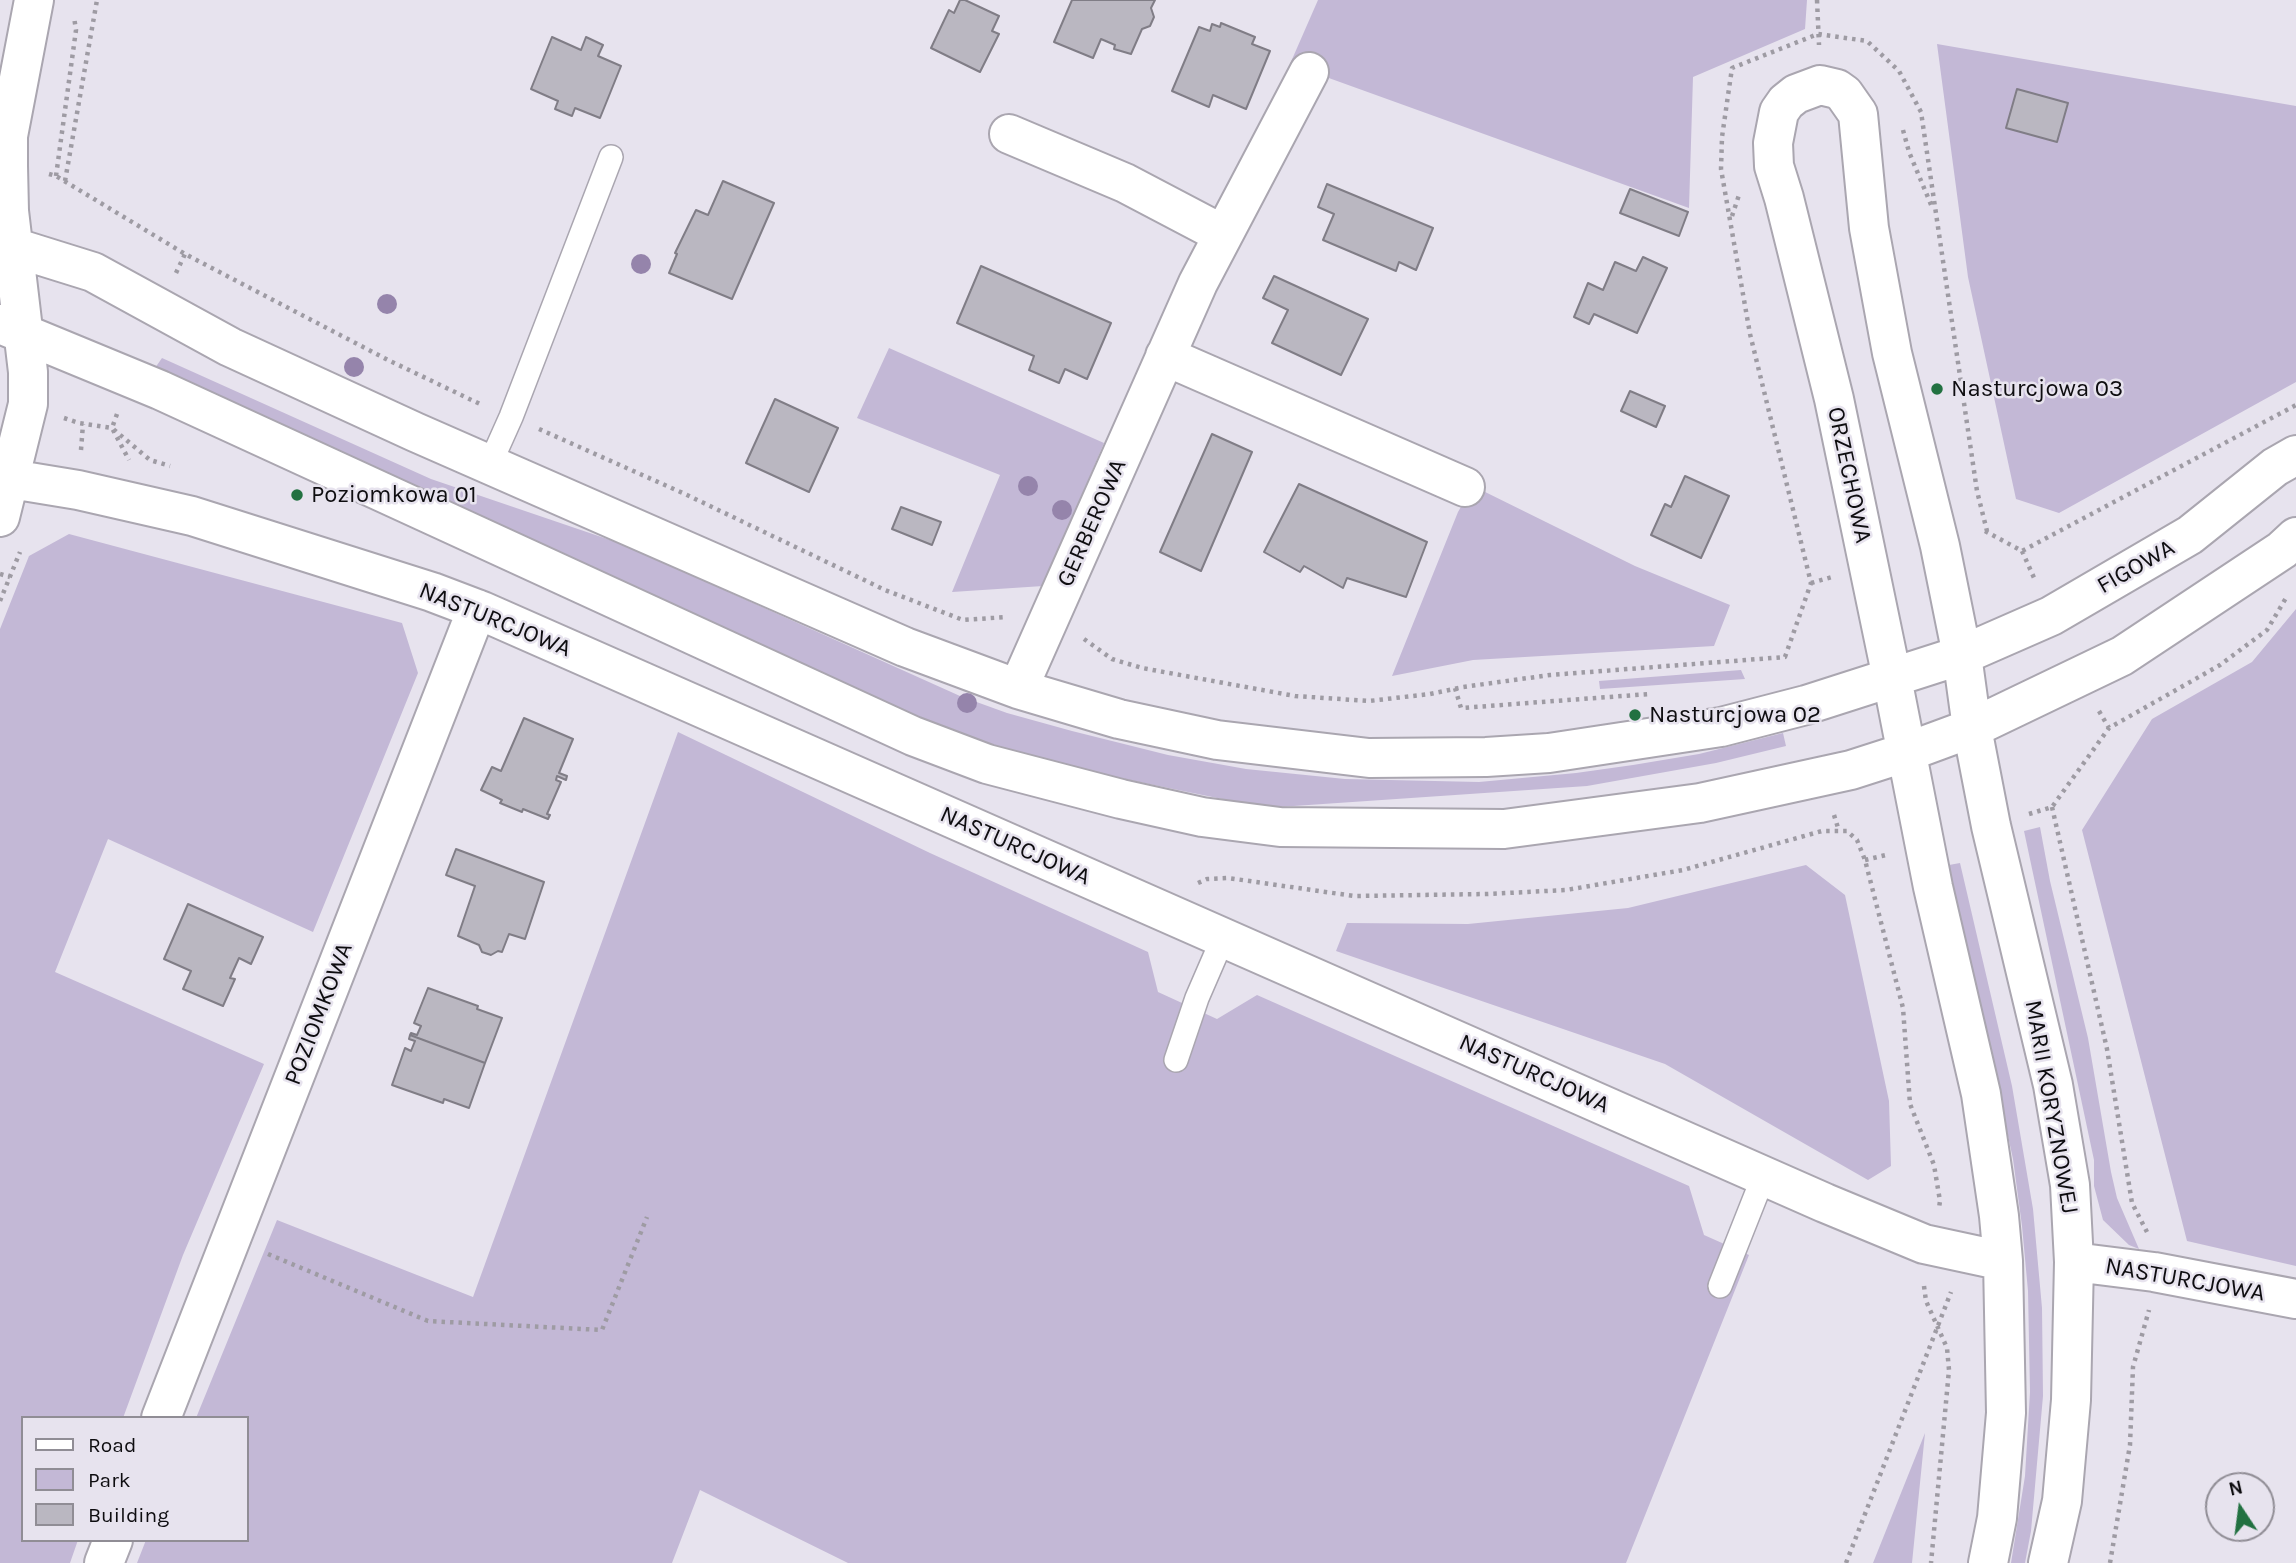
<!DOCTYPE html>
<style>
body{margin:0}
#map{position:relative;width:2296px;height:1563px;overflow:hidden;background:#e7e3ee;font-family:Karla,sans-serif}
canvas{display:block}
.legend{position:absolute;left:21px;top:1416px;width:228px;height:126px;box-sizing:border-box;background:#e7e3ee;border:2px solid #908d95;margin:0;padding:9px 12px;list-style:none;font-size:21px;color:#0e0d10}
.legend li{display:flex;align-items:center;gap:14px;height:35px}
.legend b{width:35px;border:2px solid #908d95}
.north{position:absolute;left:2205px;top:1472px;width:70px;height:70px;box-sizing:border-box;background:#e7e3ee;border:2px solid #908d95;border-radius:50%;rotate:347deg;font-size:19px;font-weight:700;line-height:28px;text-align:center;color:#0e0d10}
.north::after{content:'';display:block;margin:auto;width:24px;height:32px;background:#227141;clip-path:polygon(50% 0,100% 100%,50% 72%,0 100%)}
</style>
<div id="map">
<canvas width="2296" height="1563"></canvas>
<ul class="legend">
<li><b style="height:9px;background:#fff"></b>Road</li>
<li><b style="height:19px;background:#c3b8d6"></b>Park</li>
<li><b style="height:19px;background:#bab7c1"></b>Building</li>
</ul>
<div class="north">N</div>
</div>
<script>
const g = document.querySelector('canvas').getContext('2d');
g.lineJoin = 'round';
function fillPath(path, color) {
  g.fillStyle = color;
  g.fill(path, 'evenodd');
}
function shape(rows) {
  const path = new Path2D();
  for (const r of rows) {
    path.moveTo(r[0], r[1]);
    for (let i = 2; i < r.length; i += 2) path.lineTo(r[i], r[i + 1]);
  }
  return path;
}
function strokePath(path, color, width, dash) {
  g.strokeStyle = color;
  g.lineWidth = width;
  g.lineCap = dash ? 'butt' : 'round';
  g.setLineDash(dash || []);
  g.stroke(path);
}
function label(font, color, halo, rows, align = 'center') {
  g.font = font + ' Karla,sans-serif';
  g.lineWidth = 5;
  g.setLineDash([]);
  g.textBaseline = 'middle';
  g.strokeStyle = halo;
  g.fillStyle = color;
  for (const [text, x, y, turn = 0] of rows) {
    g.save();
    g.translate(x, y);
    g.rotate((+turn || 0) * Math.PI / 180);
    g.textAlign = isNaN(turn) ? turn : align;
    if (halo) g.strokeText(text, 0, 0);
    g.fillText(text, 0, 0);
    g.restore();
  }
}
const green = shape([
 [1318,0,1807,0,1805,29,1693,77,1689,208,1290,64],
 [1937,44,2296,106,2296,382,2059,513,2016,499,1968,277],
 [889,348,1104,443,1043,586,952,592,1000,475,857,418],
 [162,358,431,479,622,544,960,696,1007,713,1072,731,1168,755,1246,769,1345,779,1479,782,1576,773,1633,765,1699,754,1783,733,1786,746,1716,763,1587,786,1279,807,1261,807,1076,769,964,736,901,709,155,368],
 [1473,486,1635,566,1730,605,1714,646,1473,660,1392,676,1458,512],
 [69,534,402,623,418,673,313,932,108,839,55,972,264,1064,183,1255,123,1418,23,1418,23,1540,78,1540,70,1563,0,1563,0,629,29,556],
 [2296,609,2296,1266,2187,1241,2082,830,2152,719,2252,662],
 [1741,670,1745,679,1600,689,1599,681],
 [678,732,930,853,1148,952,1158,992,1217,1019,1257,995,1689,1186,1704,1235,1749,1255,1626,1563,848,1563,700,1490,672,1563,137,1563,146,1540,247,1540,247,1418,196,1418,277,1220,473,1297],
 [2040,827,2050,881,2088,1038,2111,1172,2117,1198,2139,1249,2129,1245,2103,1220,2094,1186,2094,1160,2024,831],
 [1960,863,2012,1086,2033,1209,2042,1308,2043,1396,2031,1531,2025,1563,2011,1563,2025,1476,2030,1392,2028,1291,2022,1226,2013,1159,1949,865],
 [1806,865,1845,895,1889,1101,1891,1166,1868,1180,1665,1064,1336,951,1347,923,1468,924,1628,908],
 [1925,1433,1912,1563,1873,1563]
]);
const building = shape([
 [960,0,965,0,999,16,992,31,999,34,980,72,931,48,949,10,954,13,960,0],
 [1072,0,1155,0,1151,8,1154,17,1150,26,1142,29,1131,54,1114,49,1115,45,1101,39,1093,58,1054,42,1072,0],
 [1221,23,1255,37,1252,44,1270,51,1246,109,1213,95,1209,107,1172,91,1199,27,1210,31,1212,24,1220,27,1221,23],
 [552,37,581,50,586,37,603,45,598,56,621,66,600,118,575,108,572,116,555,109,558,101,531,89,552,37],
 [2017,89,2068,103,2057,142,2006,128,2017,89],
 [723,181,774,203,732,299,669,273,677,254,675,253,696,210,708,215,723,181],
 [1327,184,1433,228,1416,270,1399,262,1396,271,1323,240,1334,214,1318,207,1327,184],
 [1630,189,1688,212,1679,236,1620,213,1630,189],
 [1643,257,1667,268,1637,333,1594,314,1589,324,1574,317,1588,283,1603,290,1615,262,1636,271,1643,257],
 [981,266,1111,323,1087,379,1065,369,1059,383,1029,370,1034,356,957,323,981,266],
 [1274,276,1368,319,1341,375,1272,343,1288,310,1263,298,1274,276],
 [1630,391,1665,406,1656,427,1621,411,1630,391],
 [775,399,838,428,809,492,746,463,775,399],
 [1212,434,1252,452,1201,571,1160,552,1212,434],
 [1685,476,1729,496,1701,558,1651,535,1665,504,1671,507,1685,476],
 [1299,484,1427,542,1406,597,1347,578,1343,588,1304,566,1300,572,1264,552,1299,484],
 [901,507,941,522,932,545,892,529,901,507],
 [524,718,573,739,559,773,567,776,566,780,557,776,556,780,561,782,547,814,550,815,548,819,523,809,522,812,500,803,502,800,481,790,492,767,501,771,524,718],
 [456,849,544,882,525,939,509,934,502,952,498,951,491,955,482,952,479,945,458,936,475,886,446,875,456,849],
 [188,904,263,937,251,964,239,958,230,978,235,979,223,1006,183,989,191,971,164,959,188,904],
 [428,988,478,1006,477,1009,502,1018,485,1063,410,1035,411,1033,417,1035,421,1026,414,1023,428,988],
 [410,1035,485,1063,469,1108,444,1099,443,1103,392,1085,405,1048,411,1051,415,1041,409,1039,410,1035]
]);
const path = shape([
 [1817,0,1819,45],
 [1903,130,1909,152,1932,207],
 [49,174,56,176,185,254,388,360,482,405],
 [56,176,76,30,74,17],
 [65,181,97,0],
 [1732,216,1739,195],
 [176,273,185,254],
 [117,414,112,428,150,460,170,466],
 [64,418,79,423,112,428,129,460],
 [539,429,685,494,885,590,963,620,1007,617],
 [81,450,83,424],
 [1985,531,2022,551,2296,405],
 [2022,551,2035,580],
 [0,574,10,577],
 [1811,583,1832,577],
 [0,601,20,552],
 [1084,639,1112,659,1142,668,1295,696,1369,701,1430,694,1463,687,1550,675,1785,657,1811,583,1750,334,1721,169,1722,137,1732,68,1818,34,1867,41,1899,71,1921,112,1977,491,1987,531],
 [1455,688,1461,708,1649,694],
 [2099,711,2109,728],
 [2052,807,2107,1049,2132,1203,2147,1232],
 [2029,814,2052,807,2109,728,2220,665,2267,630,2286,598],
 [1834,815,1839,831],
 [1865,860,1886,855],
 [1198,883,1207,879,1228,878,1354,896,1487,894,1566,890,1683,870,1822,831,1847,831,1857,840,1865,860,1903,1008,1910,1104,1934,1165,1940,1201,1939,1208],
 [268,1254,428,1321,602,1330,647,1217],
 [1924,1286,1926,1301,1947,1348,1949,1370,1931,1563],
 [1846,1563,1951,1292],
 [2110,1563,2130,1445,2133,1367,2149,1310]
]);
const lane = shape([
 [490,464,511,417,611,157],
 [1176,1060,1197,998,1223,938],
 [1720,1286,1764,1175]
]);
const street = shape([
 [1009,134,1125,183,1222,234],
 [0,243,93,272,230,347,415,432,905,647,1018,689,1119,719,1217,740,1369,758,1486,757,1549,753,1721,727,1806,705,1962,655,2051,616,2190,535,2275,467,2296,455],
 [0,324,160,390,913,736,987,764,1121,799,1202,817,1280,827,1504,829,1700,803,1851,770,1907,752,1972,728,2122,656,2282,550,2296,537],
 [1165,356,1465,487],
 [11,479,78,490,192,516,432,592,482,611,1825,1203,1924,1244,2003,1261],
 [0,517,28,404,28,372,9,211,8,166,8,136,34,0],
 [1018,689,1198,283,1309,72],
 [2074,1262,2154,1272,2296,1299],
 [161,1418,477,609],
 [104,1563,113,1540],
 [1988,1563,1997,1518,2006,1413,2003,1261,1999,1216,1981,1094,1933,887,1892,678,1834,399,1784,198,1774,166,1773,143,1779,112,1786,102,1796,94,1820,85,1837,89,1844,94,1858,114,1869,228,1892,353,1940,546,1962,655,1972,728,1991,826,2053,1085,2070,1185,2074,1262,2071,1400,2062,1501,2048,1563]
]);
const trees = [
 [641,264],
 [387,304],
 [354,367],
 [1028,486],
 [1062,510],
 [967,703]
];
const markers = [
 [1937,389,7,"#227141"],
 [297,495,7,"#227141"],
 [1635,715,7,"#227141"]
];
const poiNames = [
 ["Nasturcjowa 03",1951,389],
 ["Poziomkowa 01",311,495],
 ["Nasturcjowa 02",1649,715]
];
const streetNames = [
 ["ORZECHOWA",1849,475,78],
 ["GERBEROWA",1092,523,-66],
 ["FIGOWA",2136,567,-30],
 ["NASTURCJOWA",495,620,22],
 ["NASTURCJOWA",1015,846,24],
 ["POZIOMKOWA",319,1014,-69],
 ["NASTURCJOWA",1534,1074,24],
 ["MARII KORYZNOWEJ",2051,1107,80],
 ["NASTURCJOWA",2185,1280,10]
];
fillPath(green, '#c3b8d6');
fillPath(building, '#bab7c1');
strokePath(building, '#807d86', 2);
strokePath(lane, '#aaa6b0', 26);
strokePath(street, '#aaa6b0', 42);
strokePath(path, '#9e9ba3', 4.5, [3.5, 5]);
strokePath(lane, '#fff', 23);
strokePath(street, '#fff', 38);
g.fillStyle = '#9584ab';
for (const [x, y] of trees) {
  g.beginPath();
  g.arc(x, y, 10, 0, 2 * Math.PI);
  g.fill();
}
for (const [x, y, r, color] of markers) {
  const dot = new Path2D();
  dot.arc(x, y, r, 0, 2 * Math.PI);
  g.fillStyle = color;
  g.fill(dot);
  strokePath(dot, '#e7e3ee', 2.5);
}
label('24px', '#0e0d10', '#e7e3ee', poiNames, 'left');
label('24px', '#0e0d10', '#e7e3ee', streetNames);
</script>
